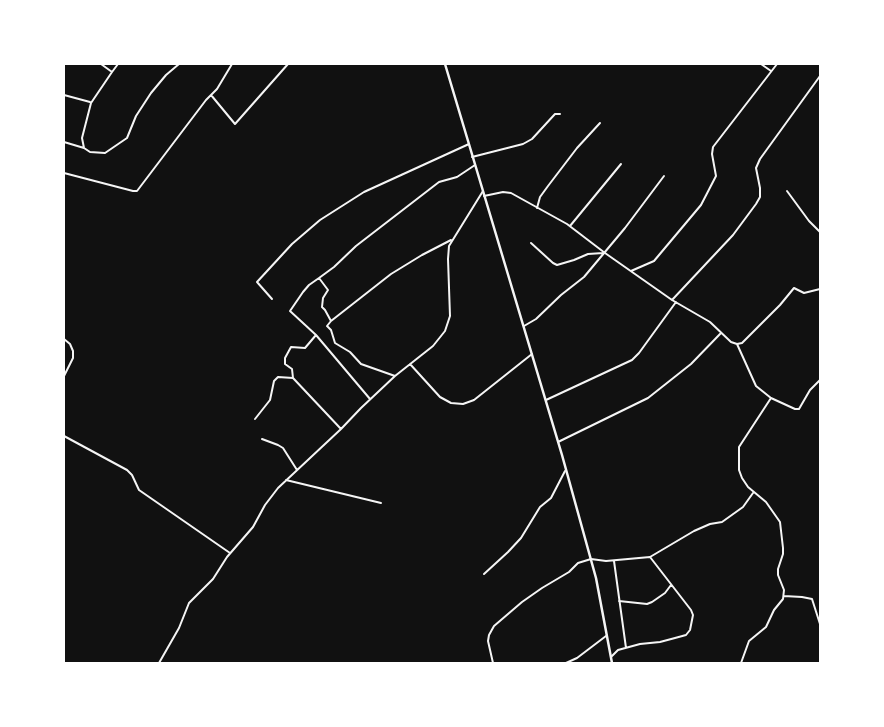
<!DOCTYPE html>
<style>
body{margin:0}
#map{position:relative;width:884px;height:727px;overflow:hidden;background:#111;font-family:Poppins,sans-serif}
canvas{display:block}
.frame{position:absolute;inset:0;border:65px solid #fff;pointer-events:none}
</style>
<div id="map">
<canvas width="884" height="727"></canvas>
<div class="frame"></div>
</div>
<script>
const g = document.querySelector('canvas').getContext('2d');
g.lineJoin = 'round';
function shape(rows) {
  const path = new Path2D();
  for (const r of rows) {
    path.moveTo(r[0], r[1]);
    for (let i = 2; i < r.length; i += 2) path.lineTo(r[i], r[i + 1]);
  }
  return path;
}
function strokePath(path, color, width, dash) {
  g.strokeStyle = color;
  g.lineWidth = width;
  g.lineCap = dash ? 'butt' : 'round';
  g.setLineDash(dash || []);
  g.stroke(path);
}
const minor = shape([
 [101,64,112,72,118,64],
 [761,64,771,71],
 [112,72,91,103,82,138,84,148,90,152,105,153,127,138,136,116,151,93,166,75,179,64],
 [64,95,90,102],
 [211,95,235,124,288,64],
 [64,142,84,148],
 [472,157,523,144,532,139,555,114,560,114],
 [64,173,133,191,137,191,206,100,217,89,232,64],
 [787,191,809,221,820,232],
 [484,196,503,192,511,193,567,224,605,253,672,300,710,322,731,342,737,344,742,343,780,305,794,288,804,293,820,289],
 [537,208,540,197,548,186,577,148,600,123],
 [570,226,621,164],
 [531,243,553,263,557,265,574,260,588,254,603,253],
 [631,271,654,261,701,205,716,176,712,154,713,147,777,64],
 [272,299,257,282,292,244,320,220,364,192,469,144],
 [672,300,733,235,756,204,760,197,760,188,756,168,760,159,820,76],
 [331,321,391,274,422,255,451,240],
 [524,326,536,319,561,295,584,277,625,228,664,176],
 [316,335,290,311,303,292,309,285,319,278],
 [64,339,70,344,73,351,73,358,64,376],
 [737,344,756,386,771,398,739,447,739,470,742,478,748,487,766,502,780,522,783,548,783,554,778,569,778,575,784,590,783,599,774,610,766,627,749,641,741,663],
 [410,364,440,397,451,403,463,404,474,400,532,354],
 [395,376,361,364,350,352,335,343,331,330,327,326,331,321,325,310,322,307,323,298,328,290,319,278,334,267,356,246,439,182,457,177,475,165],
 [771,398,795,409,799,409,810,390,820,380],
 [546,400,632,360,639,353,676,302],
 [255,419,270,400,274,381,278,377,293,378],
 [341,429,293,378,292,369,285,364,285,358,291,347,305,348,316,335,370,399],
 [64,436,127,470,132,475,139,490,230,553],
 [262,439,278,445,283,448,297,470],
 [558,442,648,398,691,364,721,333],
 [286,480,381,503],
 [614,561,626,648],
 [484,574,508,552,521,538,540,507,551,498,565,471],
 [784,596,802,597,812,599,820,624],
 [619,601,647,604,652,602,665,593,671,585],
 [611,657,618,650,640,644,660,642,675,638,686,635,690,630,693,615,691,610,650,557],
 [159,663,179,628,189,603,213,579,227,557,253,527,265,505,278,488,341,429,361,408,395,376,433,346,445,331,450,316,448,259,449,246,483,191],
 [493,663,488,641,489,635,494,626,522,602,542,588,569,572,578,563,591,559,606,561,650,557,694,531,710,524,722,522,743,507,753,493],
 [566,663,577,658,606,636]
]);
const tertiary = shape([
 [445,64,562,455,596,578,612,663]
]);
strokePath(minor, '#f5f5f5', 2);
strokePath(tertiary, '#f5f5f5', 2.5);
</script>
